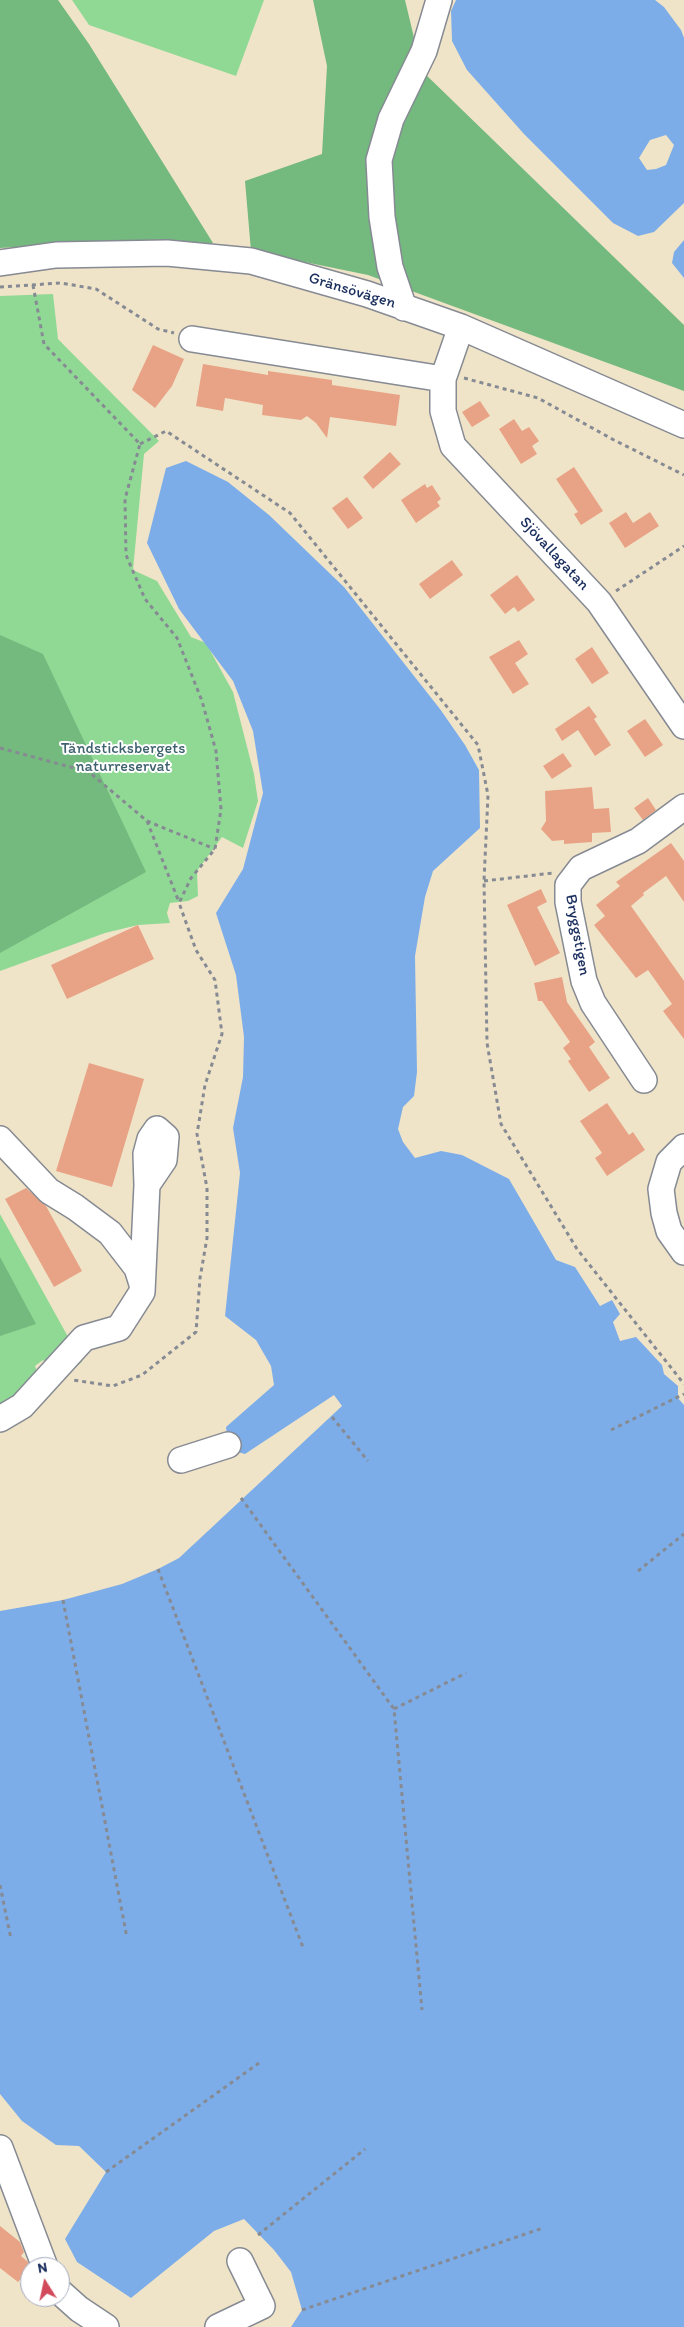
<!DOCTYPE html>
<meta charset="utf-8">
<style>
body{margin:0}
#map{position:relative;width:684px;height:2327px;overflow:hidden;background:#f0e4c8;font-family:Itim,sans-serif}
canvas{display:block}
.north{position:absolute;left:20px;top:2257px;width:50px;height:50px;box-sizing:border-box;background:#fff;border:1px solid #a4acbf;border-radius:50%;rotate:350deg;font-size:14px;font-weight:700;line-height:20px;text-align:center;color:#1b2f5e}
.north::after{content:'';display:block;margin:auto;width:18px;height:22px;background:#d1495b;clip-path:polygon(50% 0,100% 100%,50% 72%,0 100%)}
</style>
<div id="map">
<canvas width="684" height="2327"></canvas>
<div class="north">N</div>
</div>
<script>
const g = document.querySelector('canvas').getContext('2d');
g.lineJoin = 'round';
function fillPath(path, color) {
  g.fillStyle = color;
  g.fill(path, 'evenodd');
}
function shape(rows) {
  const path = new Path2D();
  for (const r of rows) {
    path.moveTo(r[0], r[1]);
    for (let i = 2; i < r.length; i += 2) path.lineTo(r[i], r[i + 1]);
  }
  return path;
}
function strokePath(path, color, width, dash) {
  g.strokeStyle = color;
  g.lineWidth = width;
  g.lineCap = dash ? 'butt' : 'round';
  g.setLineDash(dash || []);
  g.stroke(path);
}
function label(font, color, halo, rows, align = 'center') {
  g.font = font + ' Itim,sans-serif';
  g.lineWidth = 4;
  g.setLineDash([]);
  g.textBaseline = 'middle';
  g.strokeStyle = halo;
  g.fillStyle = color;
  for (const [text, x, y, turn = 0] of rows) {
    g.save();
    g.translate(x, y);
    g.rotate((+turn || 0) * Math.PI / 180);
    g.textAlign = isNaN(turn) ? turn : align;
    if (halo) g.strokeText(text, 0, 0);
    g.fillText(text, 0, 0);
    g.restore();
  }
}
const green = shape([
 [72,0,264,0,236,76,89,25],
 [53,294,58,339,159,441,144,454,133,570,157,581,191,637,206,643,233,692,254,774,258,801,243,848,222,837,197,871,198,896,188,901,170,903,167,913,170,923,138,925,105,933,0,971,0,296],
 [0,1214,82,1362,71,1370,50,1368,43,1360,35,1366,39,1376,0,1409]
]);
const forest = shape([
 [0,0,58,0,89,44,213,243,103,242,0,248],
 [313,0,405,0,422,71,684,325,684,391,368,275,251,251,245,181,322,154,327,66],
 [0,635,43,654,146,872,0,953],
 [0,1257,36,1324,0,1336]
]);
const water = shape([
 [456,0,655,0,664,7,681,30,684,38,684,203,654,232,638,236,613,223,524,134,467,70,452,41,451,11],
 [666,135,674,145,666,165,656,169,647,170,639,158,650,140],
 [684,240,684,278,672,263,674,252],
 [186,461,228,482,269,515,344,587,440,709,465,745,479,770,480,828,433,871,425,897,415,956,417,1072,414,1096,403,1107,398,1129,403,1142,415,1158,441,1151,462,1155,509,1179,556,1260,575,1267,600,1306,612,1300,620,1314,613,1322,620,1341,636,1337,662,1365,664,1374,678,1386,678,1398,684,1405,684,2327,291,2327,302,2310,291,2272,274,2250,244,2219,214,2231,131,2298,77,2262,65,2239,106,2172,79,2146,56,2145,22,2121,0,2094,0,1611,63,1600,122,1584,158,1569,179,1558,342,1406,334,1395,245,1454,234,1451,228,1445,226,1427,274,1385,271,1366,256,1340,225,1316,240,1173,233,1128,243,1077,244,1037,236,975,216,913,243,869,263,793,253,731,233,681,179,609,147,543,166,468]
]);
const building = shape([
 [153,345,184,359,172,386,155,408,132,390],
 [203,364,268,375,268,371,332,380,332,385,400,395,396,426,330,417,327,438,316,423,307,416,301,420,262,415,263,405,225,398,223,411,196,406],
 [480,401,490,416,472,427,462,412],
 [514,419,522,431,529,427,539,441,532,446,537,454,521,464,499,429],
 [390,452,401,464,373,489,363,477],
 [574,467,603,511,581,525,574,514,578,512,556,479],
 [425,484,427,488,432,485,441,499,437,502,440,506,416,523,401,500],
 [347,497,363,518,348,529,332,508],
 [626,512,633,523,650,512,659,526,625,548,609,523],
 [452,560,463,575,430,599,419,584],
 [517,575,535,600,518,612,514,607,505,614,490,595],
 [519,640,528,654,515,663,529,684,513,694,489,657],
 [592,647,609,673,592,684,575,659],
 [589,706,597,717,594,719,611,745,595,756,578,730,562,741,555,729],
 [645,719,663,745,645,757,627,731],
 [563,753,572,766,552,779,543,766],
 [592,787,594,809,609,808,611,832,592,833,592,842,564,844,564,840,552,841,541,829,546,821,545,791],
 [648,798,656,810,643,820,634,808],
 [671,843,684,861,684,902,666,876,643,893,644,895,631,906,684,981,684,1039,663,1011,672,1004,648,970,636,978,594,925,605,916,596,905,620,886,616,882],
 [541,889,547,902,537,907,560,953,535,966,507,905],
 [138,925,154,959,67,999,51,965],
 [562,977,567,1002,595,1042,589,1047,610,1078,589,1092,568,1061,571,1059,563,1048,570,1042,542,1001,538,1001,534,983],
 [89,1063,144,1079,112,1187,56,1171],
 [607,1103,629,1135,633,1132,645,1150,607,1176,595,1158,602,1153,580,1121],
 [26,1188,46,1206,82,1271,54,1287,5,1199],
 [0,2226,20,2242,24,2252,21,2256,28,2262,30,2267,18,2282,0,2268]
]);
const path = shape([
 [33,285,44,344,140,444,125,499,126,555,145,599,177,638,202,701,216,751,221,809,215,849,191,878,179,903,196,950,215,980,222,1034,205,1085,197,1134,207,1188,207,1238,200,1278,196,1332,142,1375,113,1386,73,1380],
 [0,287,61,283,96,289,158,329,174,333],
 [464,378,538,398,614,440,684,475],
 [140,444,166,431,290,513,478,745,488,795,484,881,487,1043,501,1124,577,1249,684,1384],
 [616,591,684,546],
 [0,748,89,772,147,821,215,849],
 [147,821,179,902],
 [484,881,553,873],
 [332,1417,368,1461],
 [611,1430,684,1394],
 [241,1498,394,1709,422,2010],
 [158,1569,304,1950],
 [638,1571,684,1534],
 [63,1600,127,1938],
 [394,1709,466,1673],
 [0,1885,11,1939],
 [106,2172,259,2063],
 [258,2235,365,2149],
 [302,2310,543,2228]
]);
const minor = shape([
 [0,263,56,255,167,253,251,261,367,294,461,327,684,425],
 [404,308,390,267,382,217,379,160,391,119,424,51,439,0],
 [461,327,443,379,443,411,453,446,599,602,684,726],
 [192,339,443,379],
 [644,1080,593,1003,584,981,568,902,568,885,581,868,638,841,684,807],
 [0,1139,49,1191,75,1207,110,1233,137,1268,142,1284],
 [684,1147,669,1162,661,1189,664,1213,669,1231,684,1252],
 [0,1419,22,1406,84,1338,119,1328,142,1292,147,1185,164,1160,166,1137,157,1129,150,1139,146,1154,147,1185],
 [181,1460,228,1445],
 [0,2148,45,2267],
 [60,2292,79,2309,106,2327],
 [218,2327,262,2306,240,2261]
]);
const streetNames = [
 ["Gränsövägen",352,291,17],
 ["Sjövallagatan",554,554,47],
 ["Bryggstigen",577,935,80]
];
const parkNames = [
 ["Tändsticksbergets",123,749],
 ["naturreservat",123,767]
];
fillPath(green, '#90d995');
fillPath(forest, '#74b97e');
fillPath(water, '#7dade8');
fillPath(building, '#e8a386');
strokePath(minor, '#868a93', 28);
strokePath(path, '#868a93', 3, [4, 4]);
strokePath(minor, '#fff', 25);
label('16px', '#1b2f5e', '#fff', streetNames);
label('16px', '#3e626e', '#fff', parkNames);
</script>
